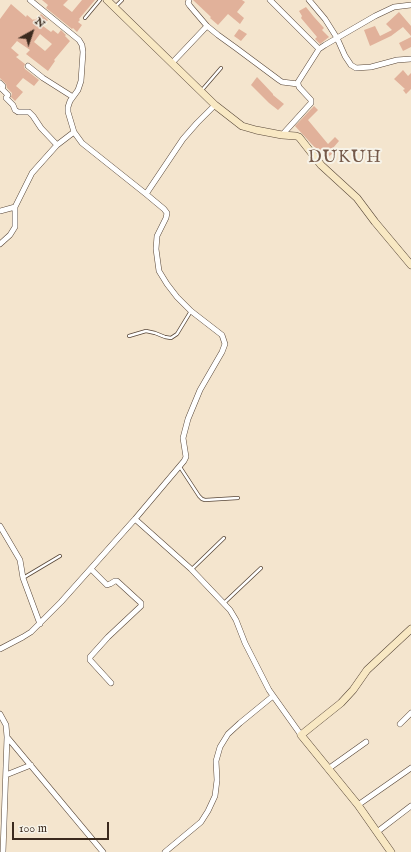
<!DOCTYPE html>
<style>
body{margin:0}
#map{position:relative;width:411px;height:852px;overflow:hidden;background:#f4e5ce;font-family:"IM FELL English",serif}
canvas{display:block}
.north{position:absolute;left:12px;top:12px;width:40px;height:40px;-webkit-text-stroke:3px #f7f3e8;paint-order:stroke;rotate:40deg;font-size:11px;font-weight:700;line-height:16px;text-align:center;color:#3b2a1e}
.north::after{content:'';display:block;margin:auto;width:14px;height:18px;background:#3b2a1e;clip-path:polygon(50% 0,100% 100%,50% 72%,0 100%)}
.scale{position:absolute;left:12px;top:822px;width:97px;height:18px;box-sizing:border-box;border:2px solid #3b2a1e;border-top:0;padding-left:5px;font-size:12px;line-height:14px;white-space:nowrap;color:#3b2a1e;-webkit-text-stroke:3px #f7f3e8;paint-order:stroke}
</style>
<div id="map">
<canvas width="411" height="852"></canvas>
<div class="north">N</div>
<div class="scale">100 m</div>
</div>
<script>
const g = document.querySelector('canvas').getContext('2d');
g.lineJoin = 'round';
function fillPath(path, color) {
  g.fillStyle = color;
  g.fill(path, 'evenodd');
}
function shape(rows) {
  const path = new Path2D();
  for (const r of rows) {
    path.moveTo(r[0], r[1]);
    for (let i = 2; i < r.length; i += 2) path.lineTo(r[i], r[i + 1]);
  }
  return path;
}
function strokePath(path, color, width, dash) {
  g.strokeStyle = color;
  g.lineWidth = width;
  g.lineCap = dash ? 'butt' : 'round';
  g.setLineDash(dash || []);
  g.stroke(path);
}
function label(font, color, halo, rows, align = 'center') {
  g.font = font + ' "IM FELL English",serif';
  g.lineWidth = 4;
  g.setLineDash([]);
  g.textBaseline = 'middle';
  g.strokeStyle = halo;
  g.fillStyle = color;
  for (const [text, x, y, turn = 0] of rows) {
    g.save();
    g.translate(x, y);
    g.rotate((+turn || 0) * Math.PI / 180);
    g.textAlign = isNaN(turn) ? turn : align;
    if (halo) g.strokeText(text, 0, 0);
    g.fillText(text, 0, 0);
    g.restore();
  }
}
const building = shape([
 [42,0,68,0,63,5,72,12,82,0,95,0,79,19,80,20,78,22,82,25,77,32,73,28,72,29,46,8,48,5],
 [193,0,242,0,245,2,237,12,244,18,240,24,228,14,218,25,210,18,211,17],
 [11,4,26,17,27,15,33,20,34,19,35,20,41,14,48,20,43,26,51,32,53,30,58,34,61,30,66,35,65,36,70,41,54,60,55,61,48,71,26,54,30,50,17,41,11,48,19,55,16,57,25,64,24,67,25,69,39,80,34,86,23,78,16,86,23,92,15,101,11,97,12,93,7,88,6,84,0,78,0,19],
 [40,34,52,44,45,51,34,42],
 [306,7,314,17,324,28,322,30,329,37,320,44,315,39,317,37,301,18,302,16,299,11],
 [399,12,411,26,411,36,403,27,391,36,370,46,364,30,375,26,380,36,392,30,386,24],
 [239,29,247,34,241,41,234,36],
 [411,37,411,47,403,51,399,43],
 [403,70,408,76,411,73,411,89,406,94,403,90,405,89,394,79],
 [257,77,273,94,273,95,284,104,278,110,269,103,251,85],
 [314,106,318,110,308,120,328,144,335,137,339,141,333,148,336,151,328,157,323,151,320,153,295,126]
]);
const lane = shape([
 [115,7,122,0],
 [85,18,100,0],
 [202,90,221,68],
 [129,336,146,331,155,333,165,337,171,338,177,334,191,311],
 [180,467,199,496,202,499,205,500,238,498],
 [192,569,224,538],
 [23,578,60,556],
 [224,603,261,568]
]);
const street = shape([
 [189,0,188,3,190,6,207,26,218,35,236,48,279,80,282,82,298,84],
 [270,0,319,49],
 [309,0,325,19,337,38,345,56,351,65,356,68,371,67,397,60,411,59],
 [172,63,207,26],
 [28,66,43,78,73,97],
 [0,83,3,86,2,89,8,95,6,98,13,105,15,110,18,112,29,112,33,116,41,128,57,145],
 [282,135,311,103,311,100,299,87,298,84,298,82,319,49,325,45,375,16,394,7,411,5],
 [146,194,183,139,197,123,215,105],
 [0,211,15,207],
 [0,244,10,235,15,227,15,207,32,173,57,145,74,132,68,112,68,107,70,101,78,90,81,81,83,52,82,45,79,40,30,0],
 [135,519,191,569,230,610,236,620,245,643,269,690,301,735],
 [0,526,20,560,23,578,40,624],
 [91,569,107,585,110,584,115,581,117,581,141,603,141,606,108,637,90,657,90,660,111,683],
 [0,649,23,637,31,632,61,602,135,519,184,461,186,457,183,438,188,419,200,390,222,352,225,344,222,335,191,311,177,297,167,284,159,271,156,249,157,236,166,218,167,213,164,209,146,194,82,143,74,132],
 [0,714,6,725,7,737,103,852],
 [400,724,411,713],
 [328,769,366,742],
 [6,775,31,765],
 [358,805,411,768],
 [377,832,411,806],
 [3,852,7,737],
 [165,852,201,822,208,811,215,796,217,780,216,761,220,747,228,734,240,723,273,696]
]);
const secondary = shape([
 [107,0,215,105,242,126,256,130,282,135,296,136,299,137,321,165,357,198,375,222,411,265],
 [391,852,358,805,301,735,341,703,353,690,367,670,411,629]
]);
const quarterNames = [
 ["DUKUH",345,159]
];
fillPath(building, '#e1b19a');
strokePath(lane, '#574638', 4);
strokePath(street, '#574638', 6);
strokePath(secondary, '#574638', 8);
strokePath(lane, '#fff', 2.5);
strokePath(street, '#fff', 5);
strokePath(secondary, '#f8e8c3', 7);
g.letterSpacing = '1px';
label('17px', '#755949', '#f7f3e8', quarterNames);
g.letterSpacing = '0px';
</script>
